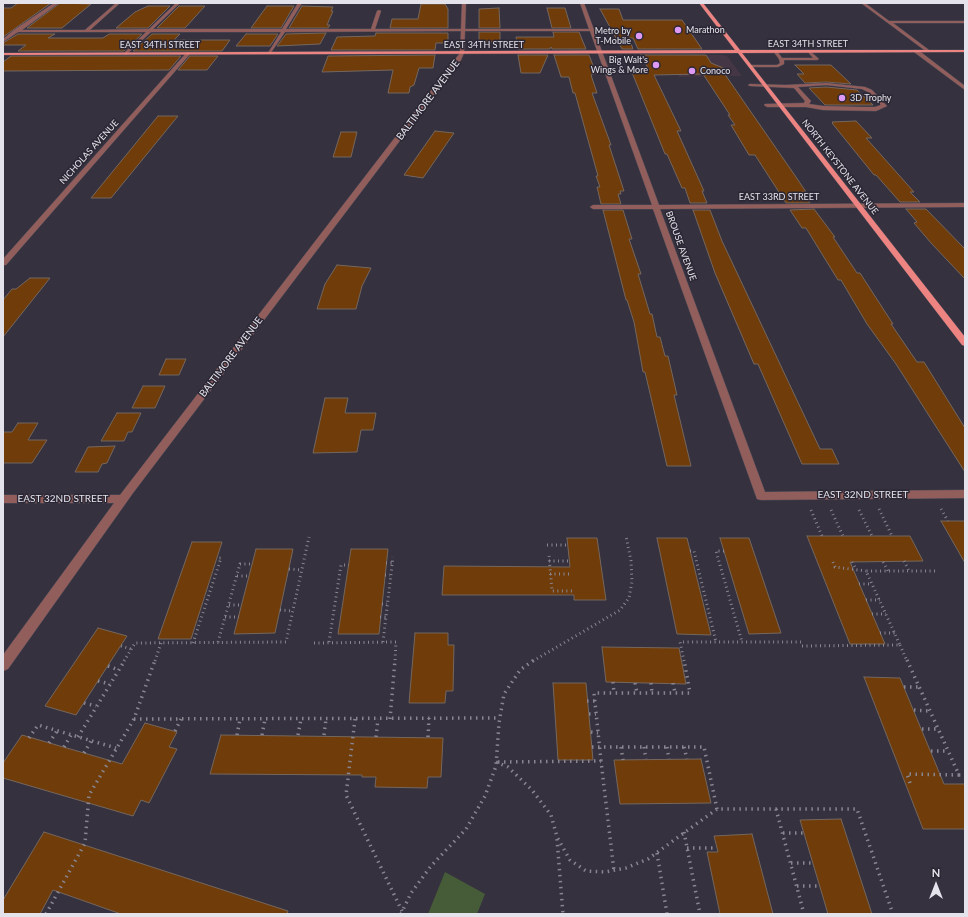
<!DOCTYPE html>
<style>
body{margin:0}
#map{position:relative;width:968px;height:917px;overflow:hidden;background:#35313e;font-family:Lato,sans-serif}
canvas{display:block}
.frame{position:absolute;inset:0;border:4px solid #e4e2ea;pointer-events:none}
.north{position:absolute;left:916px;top:865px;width:40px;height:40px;-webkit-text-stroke:3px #2b2734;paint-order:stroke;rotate:0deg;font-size:11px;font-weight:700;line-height:16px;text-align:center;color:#e4e2ea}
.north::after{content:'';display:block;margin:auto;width:14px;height:18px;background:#e4e2ea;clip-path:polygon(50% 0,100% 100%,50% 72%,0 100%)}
</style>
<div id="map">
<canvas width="968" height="917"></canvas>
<div class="frame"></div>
<div class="north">N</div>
</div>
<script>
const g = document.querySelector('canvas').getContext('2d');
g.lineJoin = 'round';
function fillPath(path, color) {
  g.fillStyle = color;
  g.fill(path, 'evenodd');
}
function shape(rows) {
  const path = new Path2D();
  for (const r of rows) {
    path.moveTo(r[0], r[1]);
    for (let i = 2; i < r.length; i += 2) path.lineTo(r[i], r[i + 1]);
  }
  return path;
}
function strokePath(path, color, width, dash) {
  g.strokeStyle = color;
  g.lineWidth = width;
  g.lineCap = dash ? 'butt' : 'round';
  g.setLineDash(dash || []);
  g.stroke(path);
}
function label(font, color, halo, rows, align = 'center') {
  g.font = font + ' Lato,sans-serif';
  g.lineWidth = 3;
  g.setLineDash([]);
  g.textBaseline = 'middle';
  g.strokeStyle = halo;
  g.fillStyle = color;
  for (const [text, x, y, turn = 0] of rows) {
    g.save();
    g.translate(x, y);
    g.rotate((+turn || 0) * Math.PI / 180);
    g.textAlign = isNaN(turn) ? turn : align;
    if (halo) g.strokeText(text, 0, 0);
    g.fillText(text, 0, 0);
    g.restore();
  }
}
const commercial = shape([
 [641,55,723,55,727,56,742,76,679,77,674,68,648,68]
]);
const green = shape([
 [445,872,485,894,477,914,428,914]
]);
const building = shape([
 [18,3,51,3,3,37,3,8,11,8,18,3],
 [60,3,91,4,62,28,27,28,60,3],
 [421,4,445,4,448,9,448,28,390,28,392,19,418,19,421,4],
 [148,6,170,6,148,28,116,28,135,12,148,6],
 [179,6,205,6,185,28,157,28,179,6],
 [267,6,294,6,281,28,251,28,267,6],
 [302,6,333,7,331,11,333,11,327,25,330,25,328,28,289,28,302,6],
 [499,8,500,28,479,28,479,9,499,8],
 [547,8,565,8,571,28,552,28,547,8],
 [600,9,619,9,623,20,682,20,702,49,638,49,633,38,629,38,633,49,622,49,600,9],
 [479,32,500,32,500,42,479,42,479,32],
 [553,32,579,32,586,49,552,49,551,47,550,49,518,49,516,37,554,37,553,32],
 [326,33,320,44,277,46,286,34,326,33],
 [376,33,448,33,448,43,436,43,435,50,331,50,337,37,375,36,376,33],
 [18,34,55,34,48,38,103,38,109,34,142,34,124,51,18,51,26,45,3,45,3,43,18,34],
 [152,34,180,34,174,40,230,40,222,51,133,51,152,34],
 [246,34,278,34,270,46,236,46,246,34],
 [435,55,433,68,419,68,414,85,410,87,409,93,388,93,393,70,322,72,328,56,435,55],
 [518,55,548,55,540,73,521,73,518,55],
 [554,55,589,55,596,73,591,75,597,93,592,93,611,145,609,145,624,191,620,191,621,194,618,194,621,204,601,204,597,187,600,187,596,176,598,176,575,93,573,93,569,77,561,77,554,55],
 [641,55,706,55,711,63,726,69,724,73,796,177,806,192,802,192,810,203,786,203,755,155,749,155,731,125,735,125,728,115,730,115,703,74,654,75,681,131,677,131,704,191,702,191,707,203,690,203,685,188,682,188,667,154,665,154,631,70,649,70,641,55],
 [11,56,181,56,169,70,3,71,3,62,11,56],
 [190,56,218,56,207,70,178,70,190,56],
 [795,65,831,65,851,84,826,82,805,83,797,74,804,74,795,65],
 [826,87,857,90,873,105,825,105,809,88,826,87],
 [158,116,178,116,111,198,91,198,158,116],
 [856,121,872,138,866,138,914,192,910,192,920,202,900,202,876,175,874,175,832,123,833,123,832,122,856,121],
 [435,131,454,133,423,178,404,175,435,131],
 [341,132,357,132,351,157,333,157,341,132],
 [814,209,835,237,833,237,857,273,860,273,893,324,891,324,917,362,924,362,965,428,965,472,896,364,867,324,841,280,838,280,806,228,802,228,790,210,814,209],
 [906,209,926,209,965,249,965,279,931,243,914,223,917,222,906,209],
 [603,210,623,210,632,239,629,239,641,274,638,274,650,314,652,314,657,337,660,337,665,356,668,356,677,395,674,395,691,466,667,466,645,372,643,372,634,322,627,300,626,300,603,210],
 [693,210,710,210,722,241,820,449,832,449,839,464,802,464,758,364,754,364,715,273,693,210],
 [337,265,371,268,362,286,356,309,317,309,325,284,337,265],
 [30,278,50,278,3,337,3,300,12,289,16,289,30,278],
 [166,359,186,359,179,375,159,375,166,359],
 [143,386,165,386,155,408,132,408,143,386],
 [325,398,348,398,345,413,376,413,373,430,361,430,357,452,313,453,325,398],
 [117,413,141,413,132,432,128,432,124,441,101,441,117,413],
 [18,423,38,423,28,440,47,440,32,463,3,463,3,432,12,432,18,423],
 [115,446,107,463,102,464,98,472,75,472,88,447,115,446],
 [941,521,965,521,965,563,941,521],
 [807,536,910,536,923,561,850,562,885,644,850,644,807,536],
 [567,538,597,538,606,600,574,600,574,595,442,595,444,566,570,567,567,538],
 [657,538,687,538,711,635,677,634,657,538],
 [720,538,749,538,781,633,749,634,720,538],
 [192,542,222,542,191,639,158,639,192,542],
 [256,549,293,549,275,633,234,634,256,549],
 [351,549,388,549,379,634,338,634,351,549],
 [98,628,127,636,76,715,45,706,98,628],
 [415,633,448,633,448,645,454,645,453,691,446,691,445,703,409,703,415,633],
 [602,647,679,648,686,684,606,682,602,647],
 [864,677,900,678,944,784,965,784,965,829,923,829,864,677],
 [553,683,586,683,593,760,558,760,553,683],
 [145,723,177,732,169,747,177,749,149,803,141,800,133,816,3,778,3,763,22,735,122,764,145,723],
 [221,735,443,738,441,777,428,777,427,788,375,787,376,777,362,777,362,775,210,774,221,735],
 [701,759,711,803,620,804,614,760,701,759],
 [841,819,872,914,828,914,800,820,841,819],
 [44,832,288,911,287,914,121,914,53,890,40,914,3,914,3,900,44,832],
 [752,834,773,914,720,914,707,852,718,852,714,836,752,834]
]);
const pathFar1 = shape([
 [879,509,892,536],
 [941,509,948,521],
 [811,510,822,536],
 [831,510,843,536],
 [859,510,872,536],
 [547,545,568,545],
 [690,551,694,551,716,642],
 [724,551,716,551,742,642],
 [549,556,552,591,573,591],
 [549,561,570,561],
 [904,561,909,571],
 [833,562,835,567,866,571],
 [852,562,856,569],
 [883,562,888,571],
 [386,563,392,563],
 [289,569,302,570],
 [550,574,571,574],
 [385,575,390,575],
 [237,576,249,576],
 [859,584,872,584],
 [866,600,880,600],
 [382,604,387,604],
 [229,605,242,605],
 [280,610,293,611],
 [872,614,886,614],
 [225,617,239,617],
 [380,617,386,617],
 [880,633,895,633],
 [218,642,240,564,252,564],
 [329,642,341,565,349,565],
 [383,642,393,557],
 [193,643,221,558,217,558],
 [314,643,396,642,395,661],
 [900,645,907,661],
 [121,646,131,649],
 [802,646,900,645,866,571,937,571],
 [124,661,135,643,286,642,309,537],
 [155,661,161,643],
 [533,661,620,610,629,598,632,582,631,561,626,536],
 [684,661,680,642,801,642]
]);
const path = shape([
 [907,660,959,775,965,775],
 [108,666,119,670],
 [98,681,110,684],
 [613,682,614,693],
 [635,683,637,693],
 [651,683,652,693],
 [673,683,675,693],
 [904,687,919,687],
 [587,701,595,701],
 [84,703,96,706],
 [914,710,929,711],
 [589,714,596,714],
 [134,719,499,718],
 [355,719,346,795,402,911],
 [390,719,395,660],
 [922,729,938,729],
 [175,731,181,719],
 [591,732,598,733],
 [237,735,240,719],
 [262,735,265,719],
 [298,735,301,719],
 [324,735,326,719],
 [78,737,125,660],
 [376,737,378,719],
 [428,737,429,718],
 [29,738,38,725,116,748],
 [49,743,57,731],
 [64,747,71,735],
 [592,747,704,747,717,809],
 [621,747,623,760],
 [644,747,646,759],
 [667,747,669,759],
 [684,747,687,759],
 [931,751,948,751],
 [84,753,91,741],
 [601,761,594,693,690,693,684,660],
 [496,762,508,767,532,790,551,815,557,837,570,860,586,871,605,872,626,868,648,859,717,809,857,809,893,914],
 [498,762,601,761,614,871],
 [910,783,907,774,959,775],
 [776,809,804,914],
 [684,832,700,914],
 [783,833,804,833],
 [557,839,563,914],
 [687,848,717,848],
 [657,853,667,914],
 [791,863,813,863],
 [797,886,820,886],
 [46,914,85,843,89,795,134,719,155,660],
 [401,914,411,893,431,866,466,829,485,796,496,766,499,723,504,694,520,670,534,660]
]);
const minor = shape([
 [54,3,59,3,22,30,85,30,116,3,120,3,90,30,149,29,176,3,180,3,153,29,282,29,298,3,302,3,286,29,371,29,377,11,379,10,381,11,375,29,461,29,462,3,466,3,465,29,589,29,580,3,584,3,659,205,965,203,965,207,660,209,765,492,965,490,965,498,761,500,757,499,653,209,593,209,590,207,593,205,652,205,590,31,465,31,464,53,461,60,133,493,8,669,3,671,3,655,114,503,3,503,3,495,120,495,460,53,461,31,285,32,270,54,268,53,281,32,151,32,126,55,124,53,146,32,18,32,3,42,3,39,14,30,54,3],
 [861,3,865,3,889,21,965,21,965,23,893,23,929,50,927,52,861,3],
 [914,50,918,50,965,86,965,90,914,52,914,50],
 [773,51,777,51,782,58,813,58,808,52,810,51,819,59,817,60,784,60,784,64,778,67,750,67,748,66,750,65,777,65,780,63,779,59,773,51],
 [187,52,191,53,6,265,3,265,3,259,187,52],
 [826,83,865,87,872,90,887,106,876,111,823,110,806,107,767,107,764,105,765,104,804,103,805,101,794,88,750,86,748,85,750,84,786,85,826,83],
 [826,85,862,89,868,92,881,105,875,107,862,107,823,106,809,104,811,101,798,87,826,85]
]);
const major = shape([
 [699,3,703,3,740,50,965,50,965,52,742,53,965,337,965,346,962,345,738,53,3,55,3,53,735,50,699,3]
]);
const markers = [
 [678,30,4,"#dd99f3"],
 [639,36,4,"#dd99f3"],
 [656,65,4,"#dd99f3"],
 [692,71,4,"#dd99f3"],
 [842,98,4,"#dd99f3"]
];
const farPoinames = [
 ["Marathon",686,30],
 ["Metro by",631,31,"right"],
 ["T-Mobile",631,41,"right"],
 ["Big Walt's",648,60,"right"],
 ["Wings & More",648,70,"right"],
 ["Conoco",700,71],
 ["3D Trophy",850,98]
];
const farStreetnames = [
 ["EAST 34TH STREET",808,44],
 ["EAST 34TH STREET",160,45],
 ["EAST 34TH STREET",484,45],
 ["NICHOLAS AVENUE",89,152,-48],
 ["NORTH KEYSTONE AVENUE",840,167,52],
 ["EAST 33RD STREET",779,197],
 ["BROUSE AVENUE",681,246,70]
];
const streetNames = [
 ["BALTIMORE AVENUE",428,100,-53],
 ["BALTIMORE AVENUE",231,357,-53],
 ["EAST 32ND STREET",863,495],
 ["EAST 32ND STREET",63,499]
];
fillPath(commercial, '#443644');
fillPath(green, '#465c39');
fillPath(building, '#6f3c0a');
strokePath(building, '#75675e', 1);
strokePath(minor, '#514d5a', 1);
strokePath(major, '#514d5a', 1);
strokePath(pathFar1, '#898691', 3, [1, 3.5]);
strokePath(path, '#898691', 3.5, [1.5, 4.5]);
fillPath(minor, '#925e5c');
fillPath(major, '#ed8481');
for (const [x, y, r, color] of markers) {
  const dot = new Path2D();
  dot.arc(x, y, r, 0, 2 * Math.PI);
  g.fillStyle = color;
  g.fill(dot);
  strokePath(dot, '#2b2734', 1.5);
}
label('9px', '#e4e2ea', '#2b2734', farPoinames, 'left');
label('9px', '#e4e2ea', '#2b2734', farStreetnames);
label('10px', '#e4e2ea', '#2b2734', streetNames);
</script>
